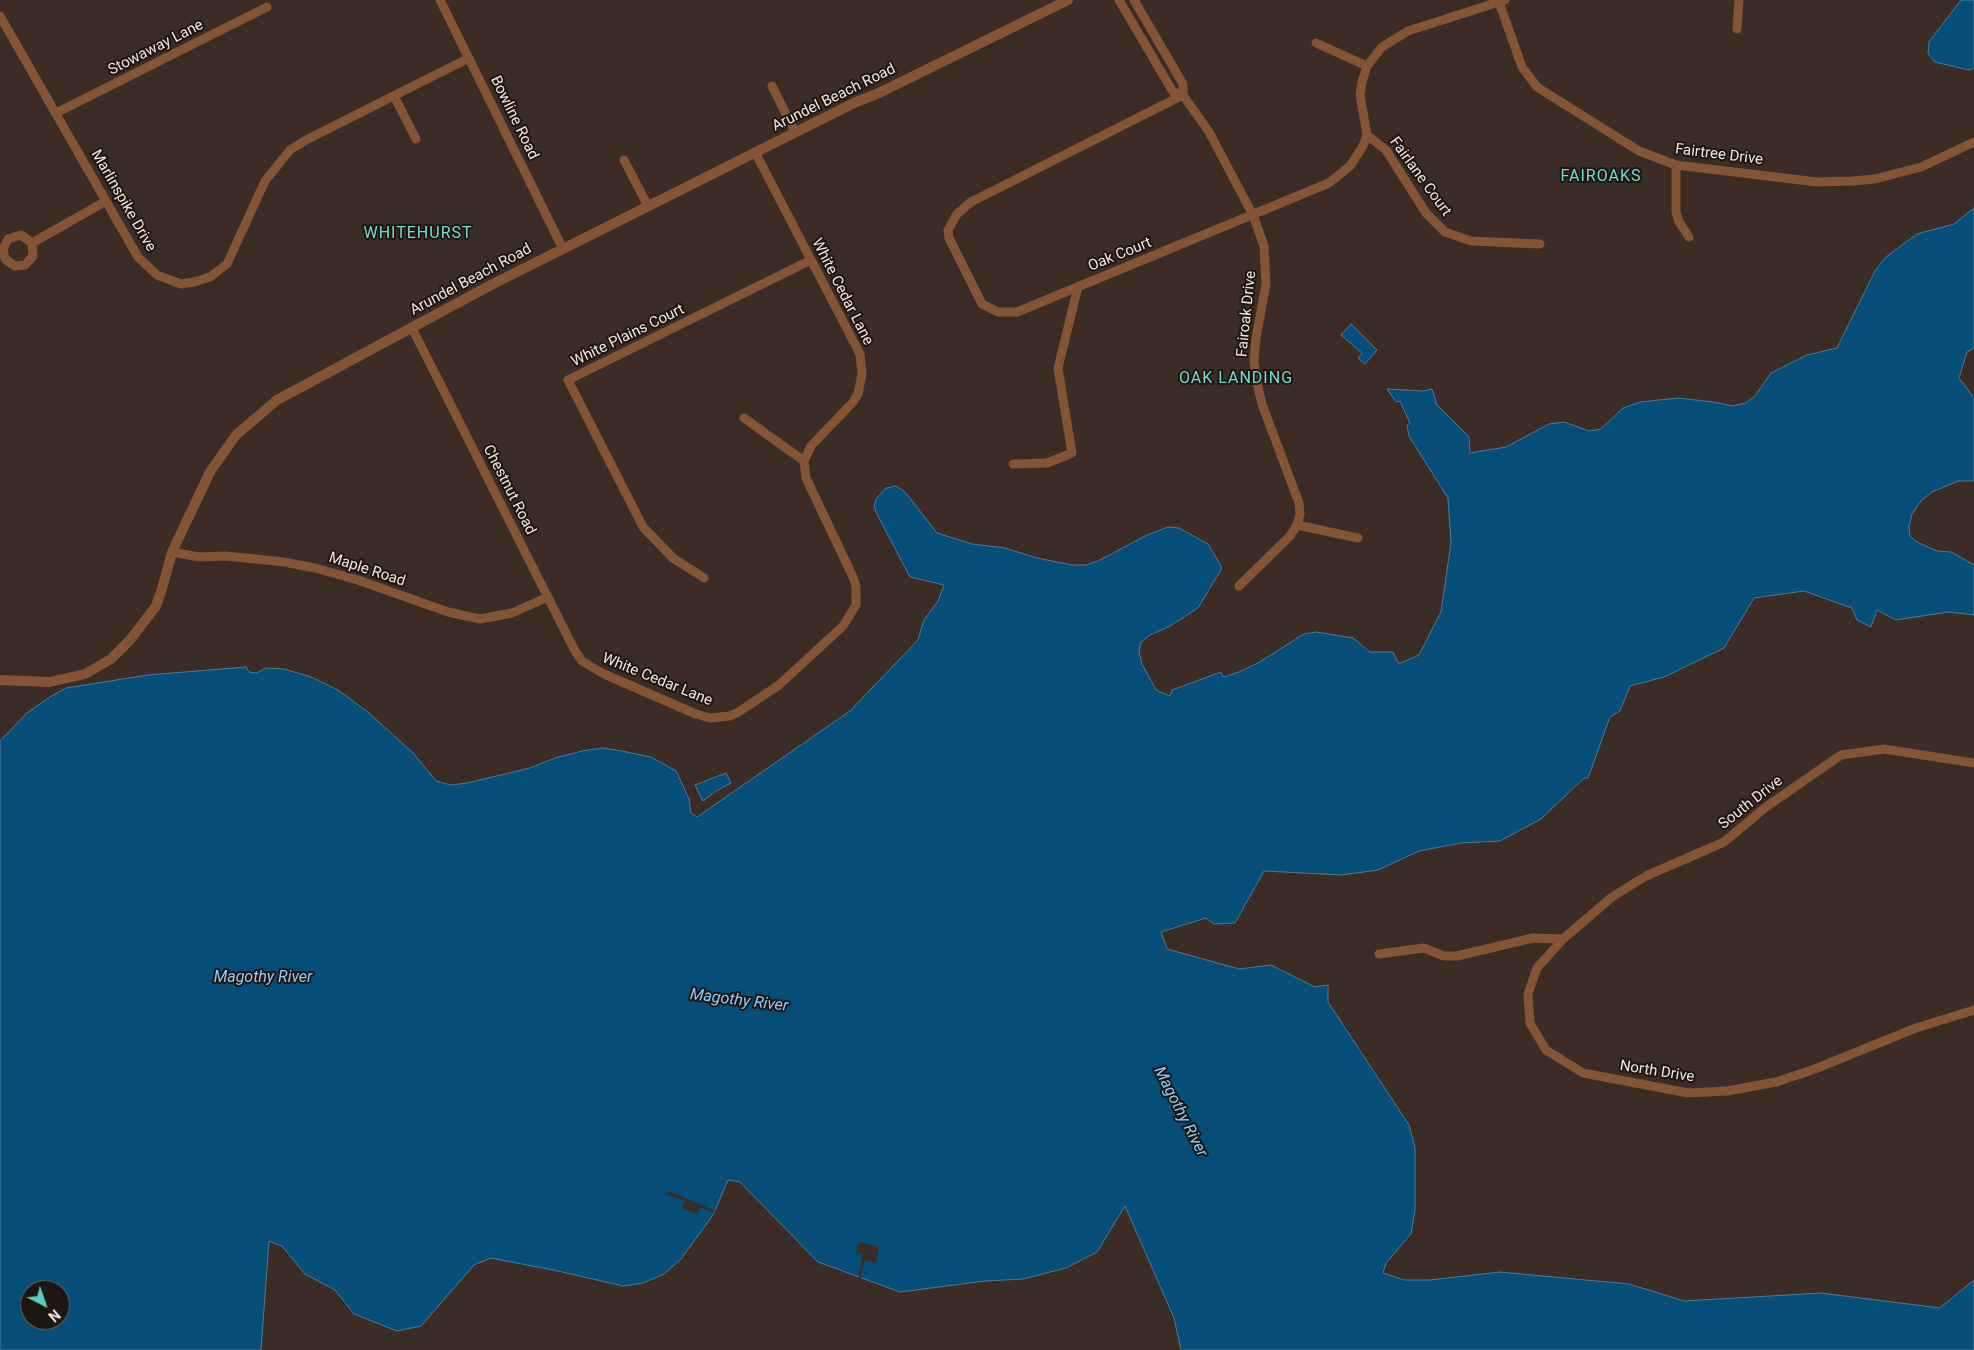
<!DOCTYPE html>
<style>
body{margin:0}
#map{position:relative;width:1974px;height:1350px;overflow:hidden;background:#3b2c25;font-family:Roboto,sans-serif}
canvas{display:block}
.north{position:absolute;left:20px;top:1280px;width:50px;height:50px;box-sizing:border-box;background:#1d1613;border:1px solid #716965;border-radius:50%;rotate:139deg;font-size:14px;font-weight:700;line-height:20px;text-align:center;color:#f0e6e1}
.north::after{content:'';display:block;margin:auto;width:18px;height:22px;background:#59cebe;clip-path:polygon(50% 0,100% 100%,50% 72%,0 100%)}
</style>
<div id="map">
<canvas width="1974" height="1350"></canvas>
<div class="north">N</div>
</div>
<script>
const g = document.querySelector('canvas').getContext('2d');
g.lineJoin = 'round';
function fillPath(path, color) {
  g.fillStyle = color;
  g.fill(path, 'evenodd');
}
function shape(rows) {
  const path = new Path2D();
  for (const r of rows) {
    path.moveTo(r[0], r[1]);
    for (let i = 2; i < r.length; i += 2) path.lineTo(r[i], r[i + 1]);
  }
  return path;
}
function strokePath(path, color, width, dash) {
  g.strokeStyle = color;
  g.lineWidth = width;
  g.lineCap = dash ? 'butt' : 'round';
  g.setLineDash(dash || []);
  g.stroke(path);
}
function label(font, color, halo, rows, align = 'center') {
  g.font = font + ' Roboto,sans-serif';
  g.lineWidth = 4;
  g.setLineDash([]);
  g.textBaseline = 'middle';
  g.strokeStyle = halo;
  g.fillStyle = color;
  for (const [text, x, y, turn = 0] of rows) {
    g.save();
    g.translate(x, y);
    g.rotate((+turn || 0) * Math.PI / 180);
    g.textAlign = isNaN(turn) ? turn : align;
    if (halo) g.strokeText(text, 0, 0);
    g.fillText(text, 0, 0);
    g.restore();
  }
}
const water = shape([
 [1961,0,1974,0,1974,68,1969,70,1935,62,1928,54,1929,42,1961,0],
 [1974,208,1974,348,1967,352,1959,378,1974,398,1974,481,1958,481,1932,492,1921,501,1912,514,1909,527,1910,536,1917,542,1937,551,1951,552,1974,565,1974,615,1948,612,1896,620,1877,610,1871,627,1857,620,1852,608,1804,591,1754,598,1724,648,1664,677,1630,686,1620,711,1610,717,1588,778,1584,778,1541,819,1500,841,1461,843,1419,851,1378,870,1342,875,1264,871,1235,923,1214,924,1206,918,1161,932,1167,949,1239,969,1271,965,1315,987,1328,985,1328,1002,1409,1125,1415,1148,1415,1209,1411,1234,1386,1263,1383,1273,1404,1280,1430,1280,1500,1272,1629,1284,1684,1301,1821,1293,1940,1308,1974,1280,1974,1350,1181,1350,1174,1318,1125,1206,1097,1252,1066,1268,1023,1279,985,1281,900,1292,818,1262,740,1182,728,1180,713,1215,681,1259,664,1274,643,1283,623,1286,558,1271,491,1258,474,1265,421,1326,397,1331,354,1314,335,1290,305,1274,282,1246,269,1241,261,1350,0,1350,0,741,27,713,50,697,66,688,148,675,246,667,249,672,257,673,266,668,284,669,311,677,338,690,369,713,413,753,436,781,451,785,467,783,530,768,555,758,582,751,602,748,622,751,651,757,676,771,689,799,691,813,697,817,850,711,918,640,924,620,938,601,944,585,910,577,877,514,874,507,876,499,886,488,896,486,905,492,937,533,972,544,1005,548,1037,558,1072,565,1086,565,1098,561,1147,535,1168,527,1179,528,1208,544,1222,568,1198,608,1170,626,1150,635,1141,642,1139,652,1142,664,1156,690,1170,696,1172,690,1221,672,1223,677,1239,672,1258,663,1304,634,1316,632,1353,638,1370,652,1393,652,1398,663,1401,663,1419,655,1441,612,1451,543,1448,498,1409,436,1407,425,1410,423,1400,401,1396,402,1387,389,1424,391,1432,389,1437,405,1469,437,1470,453,1506,447,1549,424,1564,422,1589,431,1601,429,1623,408,1640,402,1678,398,1713,402,1733,406,1746,403,1755,396,1771,373,1807,355,1837,348,1875,271,1886,257,1917,234,1954,224,1974,208],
 [30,1290,60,1290,60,1320,30,1320,30,1290],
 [1351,324,1377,350,1365,364,1358,358,1362,353,1341,335,1351,324],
 [726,773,731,783,716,791,703,801,695,785,726,773]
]);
const pier = shape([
 [669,1191,715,1211,714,1213,700,1207,697,1214,682,1208,685,1201,667,1195],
 [859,1242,879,1247,876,1263,865,1260,860,1280,858,1279,863,1255,856,1253]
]);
const minor = shape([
 [440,0,563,249],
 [1119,0,1173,92,1183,95],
 [1134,0,1183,84,1183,95,1209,132,1253,215,1264,246,1266,284,1256,338,1254,361,1257,383,1262,404,1299,503,1300,514,1297,525,1290,536,1239,586],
 [1499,2,1522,67,1537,87,1639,151,1676,165,1817,182,1852,181,1875,179,1921,167,1974,142],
 [0,16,138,257,157,275,181,284,194,282,210,277,227,264,265,181,290,150,306,140,469,58],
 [1737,29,1739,0],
 [1316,43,1367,66],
 [772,86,795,132],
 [1183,95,971,202,957,214,948,230,949,238,982,304,998,312,1017,312,1329,183,1350,166,1363,146,1367,135,1360,95,1362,82,1367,66,1382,47,1408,31,1505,0],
 [394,96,416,139],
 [56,113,267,7],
 [1367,135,1386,150,1426,213,1445,232,1471,241,1540,244],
 [624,160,648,206],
 [1676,165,1676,212,1679,222,1689,237],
 [32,243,33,256,25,265,15,266,5,259,3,249,8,239,21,235,32,243,106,201],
 [412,328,575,651,582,661,604,674,696,714,710,718,729,716,737,713,779,685,843,626,856,605,856,586,853,577,806,478,804,461,811,446,853,402,858,394,862,374,860,354,755,152],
 [744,418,804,461],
 [1013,464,1047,463,1072,453,1058,368,1078,287],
 [1297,525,1358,538],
 [172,552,199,557,226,556,284,562,315,568,358,580,448,612,480,619,512,613,548,597],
 [704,578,673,558,643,527,568,380,811,260],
 [1974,763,1884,749,1841,755,1766,807,1724,842,1646,876,1612,897,1563,939,1537,968,1528,994,1530,1023,1546,1050,1583,1073,1688,1093,1727,1091,1776,1082,1815,1069,1916,1028,1974,1010],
 [1379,954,1424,948,1444,956,1457,956,1533,938,1563,939]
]);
const tertiary = shape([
 [0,680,50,682,85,674,111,659,130,640,156,606,162,589,172,552,210,472,236,435,277,400,493,284,854,103,881,92,1068,0]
]);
const streetNames = [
 ["Stowaway Lane",156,48,-27],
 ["Arundel Beach Road",834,98,-26],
 ["Bowline Road",514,118,64],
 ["Fairtree Drive",1719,155,7],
 ["Fairlane Court",1420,177,54],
 ["Marlinspike Drive",123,201,60],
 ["Oak Court",1120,255,-22],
 ["Arundel Beach Road",471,280,-28],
 ["White Cedar Lane",842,292,63],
 ["Fairoak Drive",1247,314,-84],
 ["White Plains Court",628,336,-26],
 ["Chestnut Road",509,490,63],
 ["Maple Road",367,570,18],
 ["White Cedar Lane",657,680,22],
 ["South Drive",1751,803,-38],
 ["North Drive",1657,1072,9]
];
const neighbourhoodNames = [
 ["FAIROAKS",1601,177],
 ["WHITEHURST",418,234],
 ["OAK LANDING",1236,379]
];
const waterNames = [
 ["Magothy River",263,978],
 ["Magothy River",739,1001,7],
 ["Magothy River",1180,1112,63]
];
fillPath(water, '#064d77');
strokePath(water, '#4c7b97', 1);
fillPath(pier, '#3b2c25');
strokePath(minor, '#855335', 9);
strokePath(tertiary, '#855335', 10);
label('15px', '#f0e6e1', '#1d1613', streetNames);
g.letterSpacing = '1px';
label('16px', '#74dccd', '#1d1613', neighbourhoodNames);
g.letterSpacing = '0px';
label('italic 16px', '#91ccf9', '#1d1613', waterNames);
</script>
